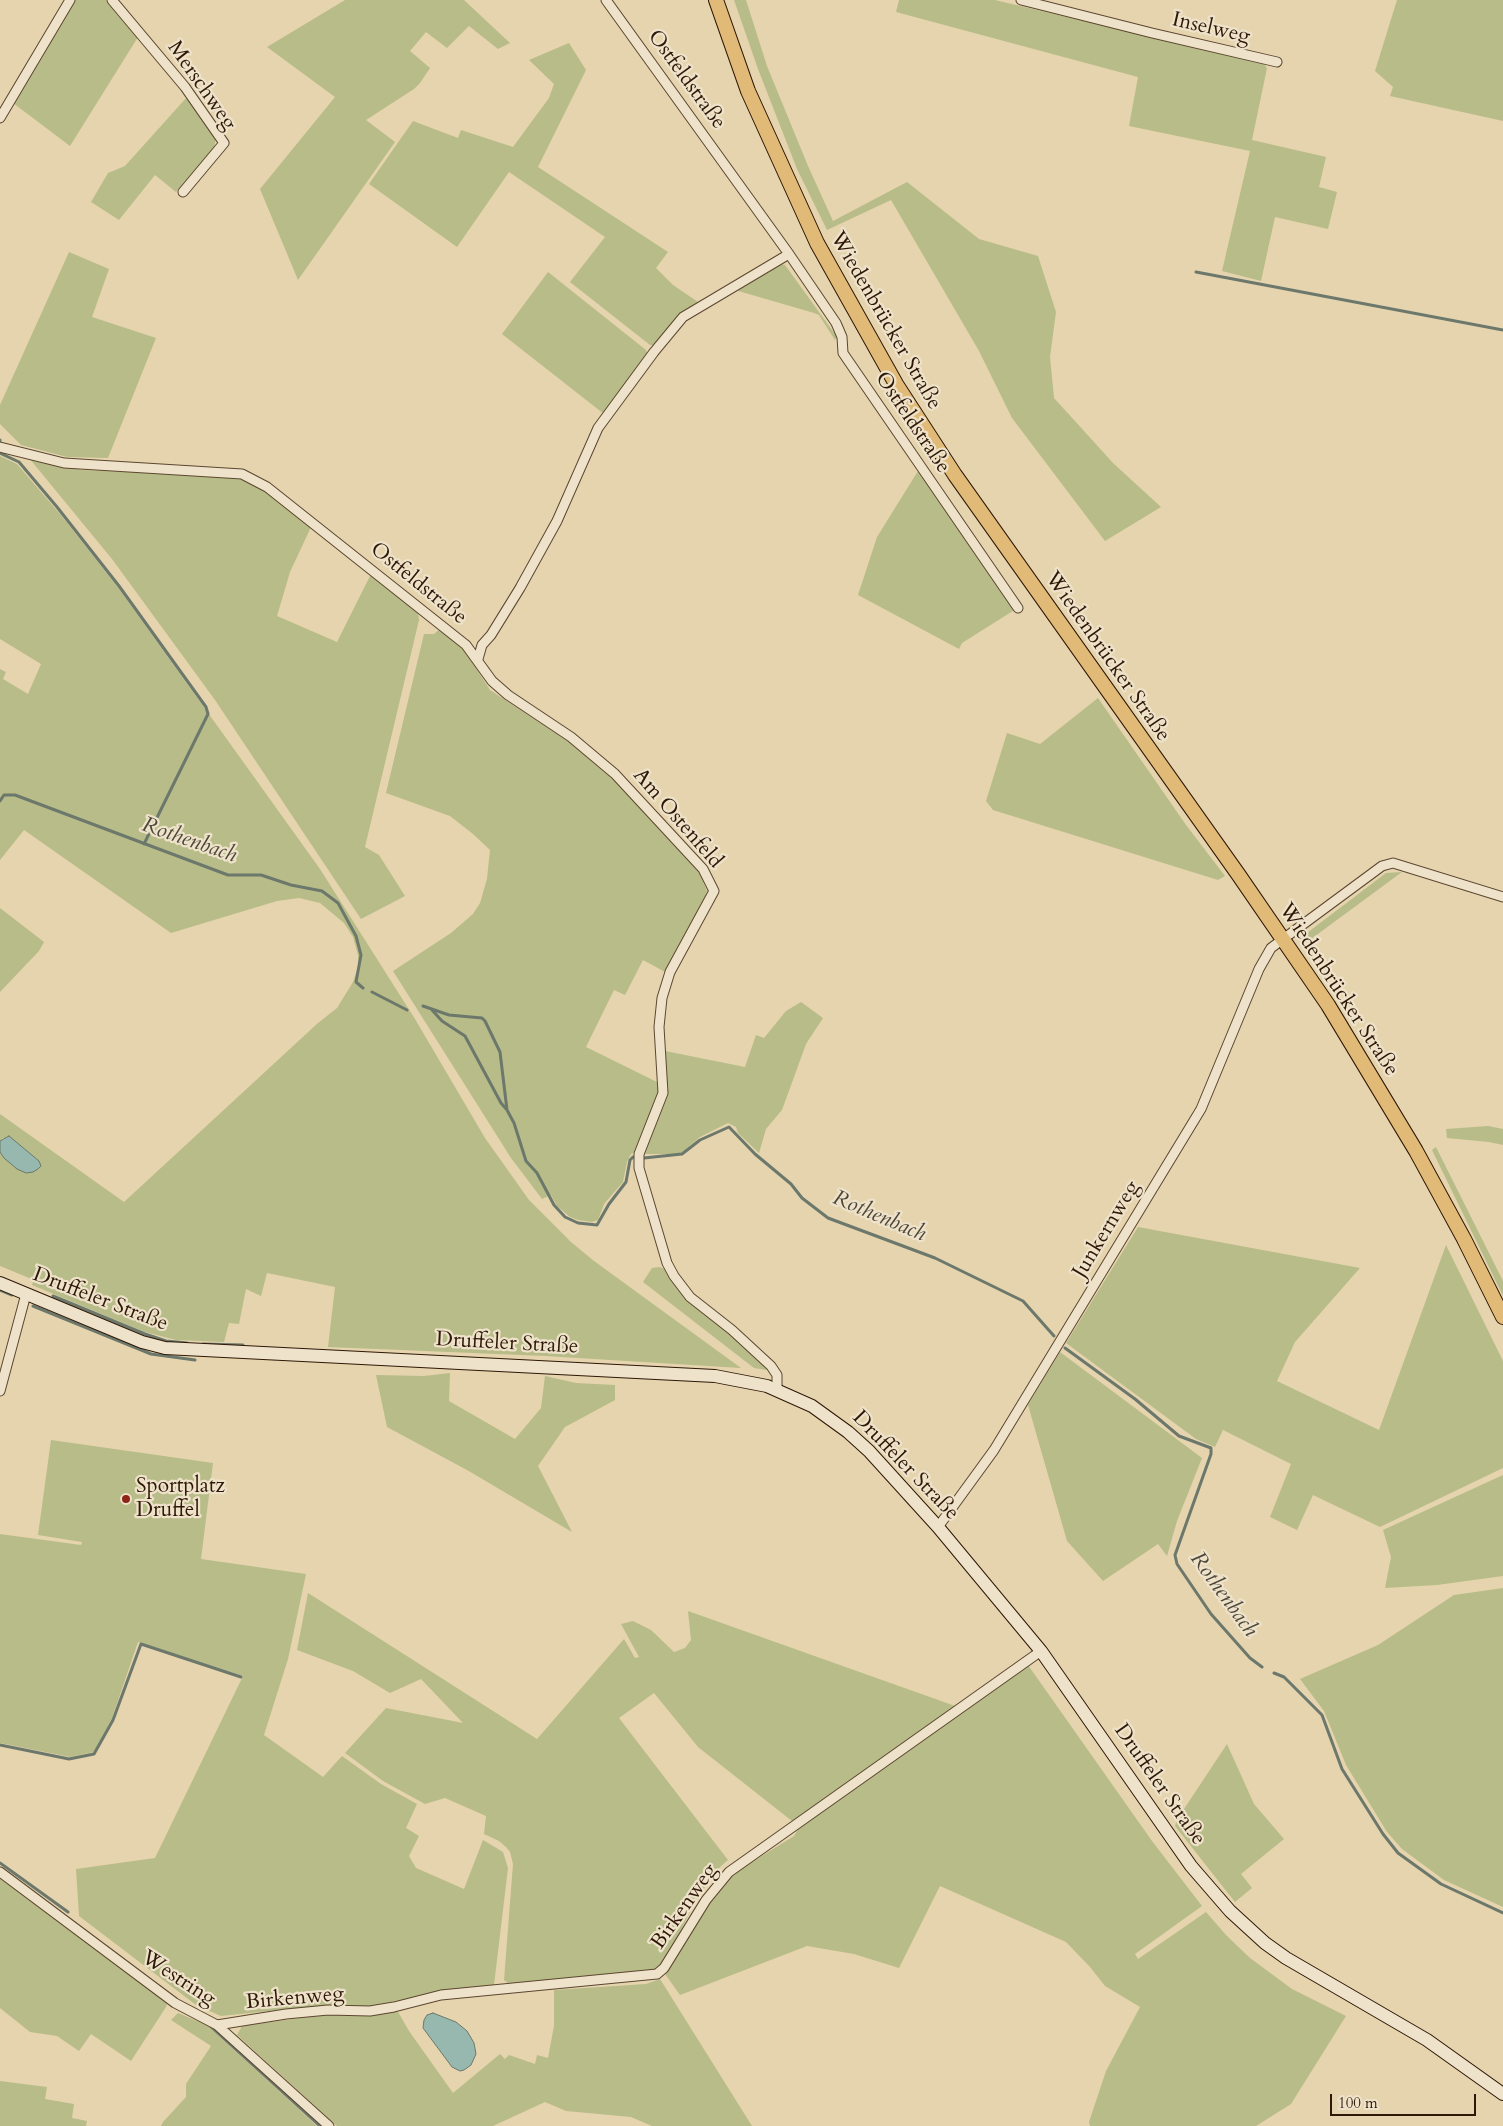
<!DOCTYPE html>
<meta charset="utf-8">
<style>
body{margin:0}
#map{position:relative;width:1503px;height:2126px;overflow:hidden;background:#e5d4ae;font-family:Cardo,serif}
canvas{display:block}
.scale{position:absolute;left:1330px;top:2094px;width:146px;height:22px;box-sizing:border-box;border:2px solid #2e1706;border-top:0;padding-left:6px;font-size:15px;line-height:18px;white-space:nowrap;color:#2e1706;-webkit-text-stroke:4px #eee3ca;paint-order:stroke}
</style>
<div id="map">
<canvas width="1503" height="2126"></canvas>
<div class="scale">100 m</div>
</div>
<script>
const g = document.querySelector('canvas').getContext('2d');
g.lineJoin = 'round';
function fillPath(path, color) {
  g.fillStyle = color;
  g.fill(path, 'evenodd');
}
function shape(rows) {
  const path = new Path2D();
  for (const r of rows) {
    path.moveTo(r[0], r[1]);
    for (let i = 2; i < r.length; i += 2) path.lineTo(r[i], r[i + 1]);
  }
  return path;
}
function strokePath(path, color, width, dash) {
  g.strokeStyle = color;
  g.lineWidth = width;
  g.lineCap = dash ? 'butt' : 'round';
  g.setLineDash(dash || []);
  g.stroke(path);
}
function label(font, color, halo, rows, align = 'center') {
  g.font = font + ' Cardo,serif';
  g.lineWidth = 4.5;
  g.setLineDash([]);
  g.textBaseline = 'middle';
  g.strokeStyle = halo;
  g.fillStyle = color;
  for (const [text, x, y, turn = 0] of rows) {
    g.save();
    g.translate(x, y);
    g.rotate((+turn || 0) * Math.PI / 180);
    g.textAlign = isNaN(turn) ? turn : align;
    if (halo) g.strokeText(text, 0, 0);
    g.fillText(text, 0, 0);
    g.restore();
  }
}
const green = shape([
 [75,0,106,0,138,37,70,146,13,103],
 [345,0,464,0,510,43,498,49,469,26,447,48,426,32,410,51,430,68,420,83,414,89,366,120,395,142,298,280,260,189,335,97,267,47],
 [734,0,746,0,767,66,808,166,833,221,907,182,979,239,1038,256,1056,312,1050,357,1054,398,1113,463,1161,507,1105,541,1012,418,979,351,891,200,827,230,797,169,758,69],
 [899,0,995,0,1264,64,1267,68,1252,140,1326,157,1319,187,1337,192,1328,229,1275,217,1261,281,1222,271,1250,151,1129,126,1138,77,896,12],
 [1397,0,1503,0,1503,121,1390,96,1393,87,1375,71],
 [569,43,586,70,538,167,668,252,656,268,673,285,698,302,681,314,656,345,650,345,570,282,605,237,509,172,457,247,369,184,413,121,458,138,461,130,513,147,549,98,554,84,529,60],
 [187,97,216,138,214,149,176,192,155,175,119,220,91,202,108,173,125,166],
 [69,252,109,269,92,317,156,338,108,458,67,457,21,445,0,424,0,405],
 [781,264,785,265,837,337,835,340,819,315,814,313,735,290],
 [548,272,646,350,648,355,604,414,502,334],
 [0,456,17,464,60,514,117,586,320,869,415,1019,485,1138,529,1200,571,1242,594,1261,741,1368,545,1356,328,1347,335,1287,267,1273,261,1296,246,1289,239,1324,229,1323,224,1342,176,1340,145,1332,32,1285,34,1280,0,1266,0,1152,4,1158,38,1161,24,1150,3,1138,0,1141,0,1114,124,1202,318,1023,337,1008,353,982,358,967,358,955,353,937,344,923,320,903,299,898,277,901,171,933,24,830,0,860,0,669,6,672,3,679,28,694,41,664,0,639],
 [29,458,81,470,222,476,244,479,265,490,311,527,290,572,277,616,337,642,371,574,418,612,419,620,365,847,379,855,405,896,361,919,215,700,112,559],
 [918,471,1016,609,962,643,959,649,858,595,877,537],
 [440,629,463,648,490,690,569,742,622,787,699,872,707,891,704,902,667,973,643,960,625,995,614,990,586,1047,659,1083,658,1094,635,1152,631,1154,627,1162,623,1182,604,1204,598,1220,592,1222,578,1220,570,1217,557,1206,551,1195,542,1199,511,1158,393,971,451,933,473,914,480,903,487,879,490,850,473,834,450,816,386,793,424,634,434,634],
 [1098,698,1186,825,1225,876,1218,880,993,810,986,801,1007,733,1040,744],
 [1402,872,1307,942,1303,936,1386,873],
 [0,908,44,942,39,951,0,992],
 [801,1002,823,1018,806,1044,782,1110,766,1129,759,1153,738,1133,736,1127,728,1123,700,1137,680,1154,643,1154,660,1113,665,1051,745,1067,756,1035,764,1038,786,1011],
 [1488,1126,1503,1129,1503,1145,1489,1142,1447,1138,1446,1129],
 [1436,1147,1503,1281,1503,1296,1432,1150],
 [1138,1227,1360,1268,1295,1342,1277,1381,1379,1430,1446,1245,1503,1361,1503,1468,1380,1527,1313,1495,1297,1530,1270,1517,1291,1464,1223,1430,1215,1447,1196,1439,1066,1343],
 [659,1267,666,1269,685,1298,731,1333,768,1368,766,1370,754,1368,643,1282,652,1268],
 [1060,1352,1202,1458,1177,1521,1167,1556,1158,1544,1103,1581,1067,1541,1028,1405],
 [450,1373,449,1401,515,1439,541,1408,545,1376,576,1383,615,1385,615,1400,565,1427,538,1466,572,1532,467,1470,387,1427,376,1375,424,1376],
 [51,1440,213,1463,201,1559,306,1574,288,1659,264,1735,323,1777,342,1756,381,1784,417,1804,406,1828,419,1836,409,1856,416,1868,464,1889,483,1840,503,1852,508,1868,494,1985,443,1991,368,2007,328,2005,221,2016,196,2005,79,1916,76,1869,155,1858,243,1676,138,1642,112,1718,94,1752,70,1757,0,1743,0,1534,81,1545,82,1542,38,1535],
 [1503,1475,1503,1576,1437,1585,1385,1588,1391,1557,1383,1530],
 [1503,1588,1503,1907,1444,1880,1402,1849,1387,1832,1346,1765,1324,1711,1300,1679,1378,1645,1454,1595],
 [308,1593,537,1739,624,1639,635,1658,639,1657,621,1624,633,1621,651,1630,674,1652,685,1648,691,1640,688,1611,958,1707,804,1814,792,1821,698,1747,654,1693,619,1718,728,1860,721,1866,698,1896,664,1964,657,1970,509,1984,504,1980,513,1864,510,1852,506,1847,499,1841,484,1834,486,1816,445,1798,425,1804,383,1781,345,1753,386,1708,463,1723,421,1679,390,1693,353,1671,297,1650],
 [1028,1665,1152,1841,1202,1906,1135,1954,1138,1959,1206,1912,1226,1935,1250,1958,1292,1989,1346,2016,1291,2104,1256,2126,1090,2126,1089,2122,1106,2071,1140,2007,1105,1986,1090,1967,1066,1942,940,1886,899,1968,854,1954,807,1946,680,1995,665,1974,708,1903,731,1875,794,1836,800,1826],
 [1227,1744,1254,1804,1284,1839,1241,1874,1252,1888,1235,1902,1175,1826,1178,1818],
 [0,1878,168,2001,166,2007,131,2061,91,2034,79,2051,57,2036,30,2032,0,2008],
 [660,1979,752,2126,652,2126,631,2117,566,2111,545,2102,493,2126,337,2126,237,2035,242,2026,328,2014,397,2010,409,2031,453,2093,500,2054,505,2059,509,2055,535,2064,537,2055,548,2058,554,2026,554,1990,646,1984],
 [178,2013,207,2025,317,2126,161,2126,163,2122,186,2097,186,2084,211,2046,171,2020],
 [0,2081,47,2087,45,2099,74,2104,72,2118,87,2121,86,2126,0,2126]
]);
const water = shape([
 [9,1136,39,1161,41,1166,38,1169,33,1172,26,1173,17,1169,4,1158,0,1152,0,1141,9,1136],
 [433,2013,456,2022,467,2031,474,2043,476,2054,471,2065,464,2070,460,2071,452,2067,423,2028,424,2020,427,2015,433,2013]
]);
const stream = shape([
 [1196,272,1503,330],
 [0,440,0,441],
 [0,453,19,462,57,507,119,586,206,707,208,714,144,844],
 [0,801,4,795,15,795,228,875,261,875,291,885,322,891,338,903,356,936,361,955,356,982,363,988],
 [372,992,407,1010],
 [423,1006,449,1015,482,1018,485,1021,500,1052,507,1110,514,1123,526,1161,537,1173,554,1205,565,1217,578,1223,597,1225,609,1204,626,1182,630,1160,633,1157],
 [432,1010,442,1021,465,1036,501,1103,507,1110],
 [644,1158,682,1154,700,1140,729,1127,755,1154,791,1184,802,1198,828,1218,935,1258,1023,1301,1054,1336],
 [0,1290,12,1295],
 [53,1296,145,1334,166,1341,187,1343],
 [33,1306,151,1354,195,1360],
 [203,1344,243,1345],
 [1065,1348,1135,1399,1179,1436,1211,1448,1211,1454,1175,1555,1177,1564,1211,1614,1250,1658,1262,1667],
 [1274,1673,1284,1677,1322,1715,1342,1769,1383,1834,1398,1853,1441,1884,1503,1913],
 [0,1745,69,1759,94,1754,113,1720,141,1644,241,1677],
 [0,1863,68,1912],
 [208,2024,320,2126]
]);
const street = shape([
 [112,0,185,87,224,143,183,192],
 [1021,0,1152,33,1277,62],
 [0,118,70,0],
 [789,254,836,323,842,337,843,353,1018,608],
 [0,447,64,463,242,474,267,487,466,645,492,681,508,695,571,737,615,774,703,869,714,891,670,972,662,998,659,1027,663,1093,639,1154,639,1168,667,1263,674,1276,690,1297,732,1330,771,1366,777,1375,777,1389],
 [478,659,482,645,491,635,520,588,557,521,598,428,654,352,683,317,789,254,606,0],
 [0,1391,26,1294],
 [938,1527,994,1450,1201,1109,1259,969,1271,948,1382,866,1393,863,1503,897],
 [0,1872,175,2003,217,2025,329,2126],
 [217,2025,286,2014,328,2010,370,2011,394,2007,441,1995,657,1974,664,1968,706,1900,729,1872,1041,1651]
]);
const secondary = shape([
 [0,1283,142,1342,165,1348,715,1376,767,1386,812,1406,848,1432,869,1451,938,1527,1041,1651,1191,1866,1230,1911,1265,1943,1286,1958,1427,2040,1503,2094]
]);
const primary = shape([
 [716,0,748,91,817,243,896,384,955,475,1238,874,1328,1005,1416,1151,1464,1239,1503,1317]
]);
const markers = [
 [126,1499,5,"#8f2418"]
];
const streetNames = [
 ["Inselweg",1211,29,13],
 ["Ostfeldstraße",686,80,54],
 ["Merschweg",201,86,55],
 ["Wiedenbrücker Straße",885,321,60],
 ["Ostfeldstraße",912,423,56],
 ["Ostfeldstraße",418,584,39],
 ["Wiedenbrücker Straße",1107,657,55],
 ["Am Ostenfeld",677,819,49],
 ["Wiedenbrücker Straße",1338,990,57],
 ["Junkernweg",1107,1230,-59],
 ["Druffeler Straße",100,1300,21],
 ["Druffeler Straße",507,1344,3],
 ["Druffeler Straße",905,1466,46],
 ["Druffeler Straße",1159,1785,55],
 ["Birkenweg",685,1907,-55],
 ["Westring",178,1979,33],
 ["Birkenweg",295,1999,-5]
];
const poiNames = [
 ["Sportplatz",136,1487],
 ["Druffel",136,1511]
];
const waterNames = [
 ["Rothenbach",189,841,19],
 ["Rothenbach",879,1217,23],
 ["Rothenbach",1223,1595,54]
];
fillPath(green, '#b8bc88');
fillPath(water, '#96b8af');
strokePath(water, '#6c786b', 1);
strokePath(stream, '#6c786b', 3);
strokePath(street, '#5c4630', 11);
strokePath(secondary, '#2e1706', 14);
strokePath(primary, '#2e1706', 16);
strokePath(street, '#eee3ca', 9);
strokePath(secondary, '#eee3ca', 12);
strokePath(primary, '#e2ba77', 14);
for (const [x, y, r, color] of markers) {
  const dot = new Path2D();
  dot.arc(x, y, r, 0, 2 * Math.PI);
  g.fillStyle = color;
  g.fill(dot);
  strokePath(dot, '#eee3ca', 2);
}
label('21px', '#2e1706', '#eee3ca', streetNames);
label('21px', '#2e1706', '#eee3ca', poiNames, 'left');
label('italic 22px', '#4d4739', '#eee3ca', waterNames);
</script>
